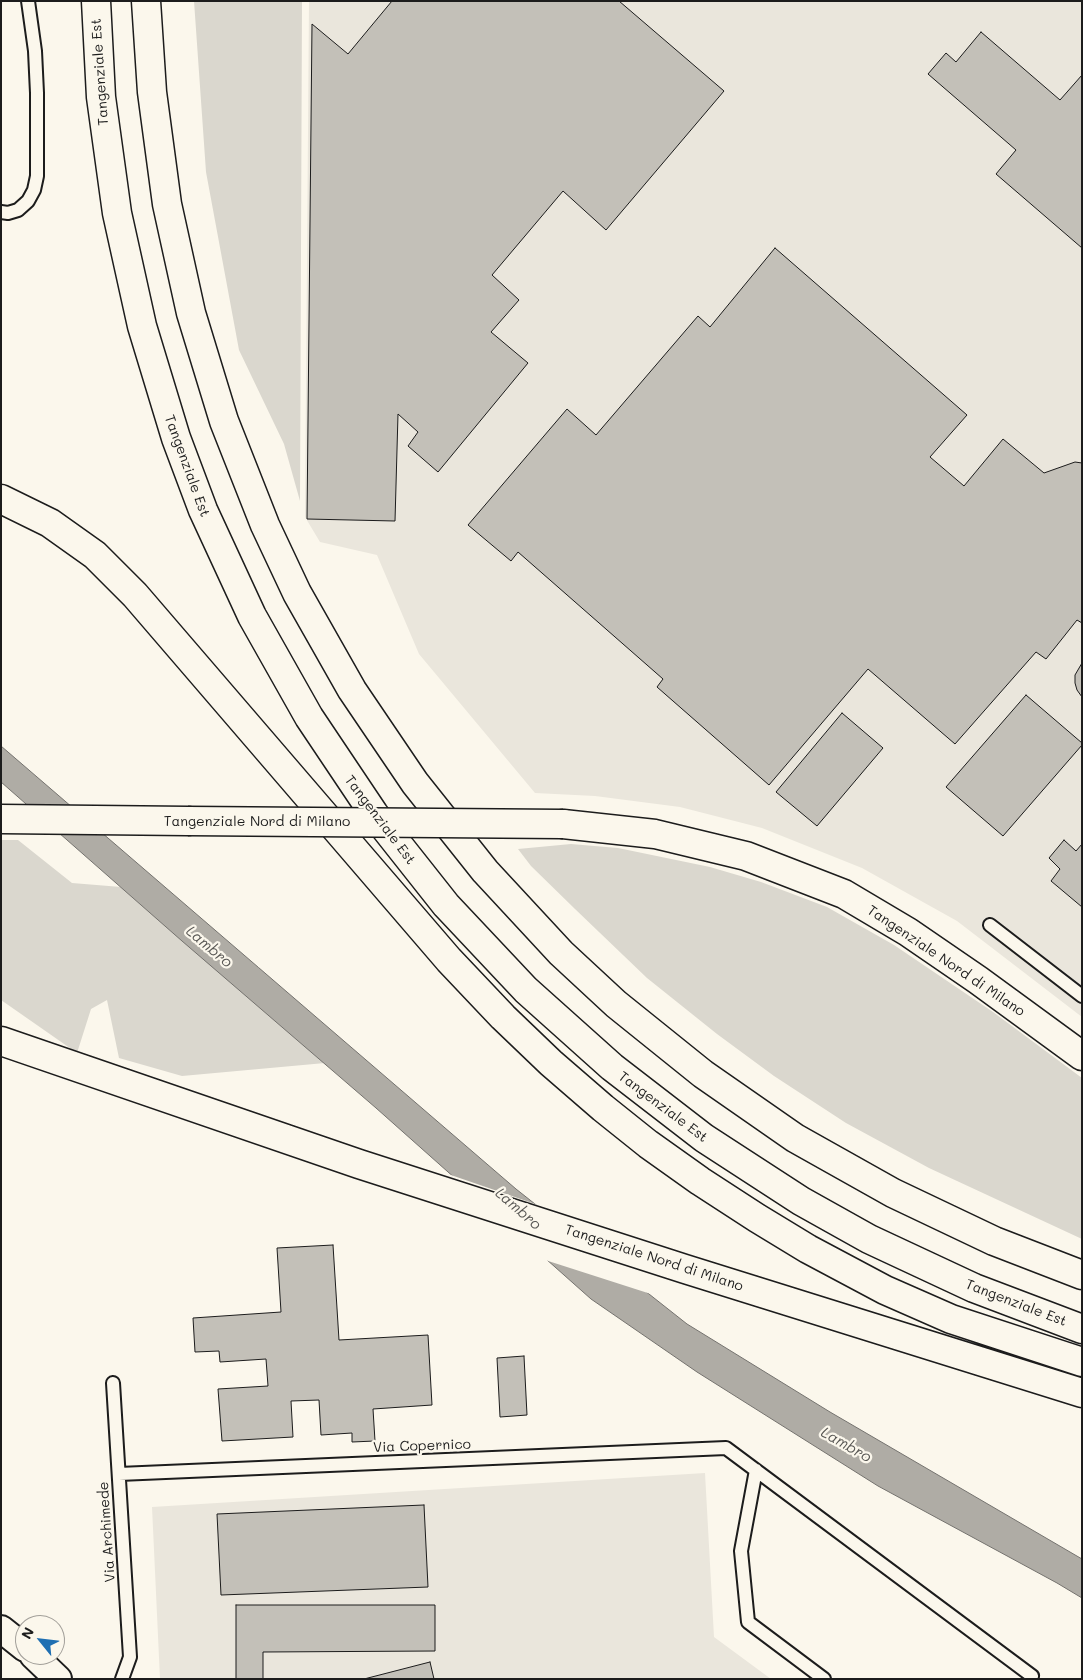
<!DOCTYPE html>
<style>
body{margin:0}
#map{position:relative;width:1083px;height:1680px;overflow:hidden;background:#fbf7ec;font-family:Mali,sans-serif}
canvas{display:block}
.frame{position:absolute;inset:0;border:2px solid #1c1c1c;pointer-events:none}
.north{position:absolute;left:15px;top:1615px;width:50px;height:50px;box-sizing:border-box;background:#fbf7ec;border:1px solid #a29f99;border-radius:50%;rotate:299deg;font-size:14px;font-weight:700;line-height:20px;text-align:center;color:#1c1c1c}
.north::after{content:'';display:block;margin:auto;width:18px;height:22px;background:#1f6fb2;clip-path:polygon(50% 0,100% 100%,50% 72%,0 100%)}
</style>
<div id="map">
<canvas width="1083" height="1680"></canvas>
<div class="frame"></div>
<div class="north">N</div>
</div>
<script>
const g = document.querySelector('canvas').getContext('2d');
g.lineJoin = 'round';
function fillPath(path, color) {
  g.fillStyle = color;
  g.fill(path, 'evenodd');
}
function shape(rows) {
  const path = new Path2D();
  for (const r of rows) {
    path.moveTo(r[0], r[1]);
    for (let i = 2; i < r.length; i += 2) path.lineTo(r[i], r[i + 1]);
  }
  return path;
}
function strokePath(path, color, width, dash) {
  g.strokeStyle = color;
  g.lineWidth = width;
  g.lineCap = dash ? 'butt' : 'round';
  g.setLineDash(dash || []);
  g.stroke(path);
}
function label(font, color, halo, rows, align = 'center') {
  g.font = font + ' Mali,sans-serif';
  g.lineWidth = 4.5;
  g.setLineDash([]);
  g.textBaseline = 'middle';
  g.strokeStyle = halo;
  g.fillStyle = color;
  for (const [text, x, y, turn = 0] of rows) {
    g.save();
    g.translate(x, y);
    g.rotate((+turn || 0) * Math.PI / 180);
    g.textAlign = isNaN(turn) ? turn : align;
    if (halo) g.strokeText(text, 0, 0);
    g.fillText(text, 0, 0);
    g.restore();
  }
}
const built = shape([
 [309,1,1082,1,1082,1017,957,921,862,868,762,828,680,807,595,796,535,793,419,654,377,555,320,542,305,517],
 [705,1473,714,1637,771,1679,160,1679,152,1507]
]);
const green = shape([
 [194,1,302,1,300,501,284,444,239,350,206,172],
 [1,840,18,840,72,883,121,887,325,1063,182,1076,119,1058,107,1000,91,1009,77,1053,1,1000],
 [571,844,618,848,710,867,761,882,827,907,894,945,993,1012,1082,1078,1082,1239,929,1168,846,1123,774,1076,717,1034,647,978,575,909,531,866,518,849]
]);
const water = shape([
 [1,746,516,1189,687,1324,830,1412,1082,1559,1082,1598,1057,1583,878,1486,697,1372,591,1299,376,1108,182,941,1,782,1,746]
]);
const pier = shape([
 [448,1174,541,1206,654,1295,542,1259]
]);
const building = shape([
 [392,1,619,1,724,91,606,230,563,191,492,275,519,300,491,332,528,363,438,472,408,446,418,432,398,414,395,521,307,519,312,24,348,54,392,1],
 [981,32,1060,100,1082,75,1082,248,996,174,1016,150,928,74,946,53,956,62,981,32],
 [775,248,967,415,930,457,964,486,1003,439,1044,473,1075,462,1082,463,1082,623,1077,620,1046,659,1036,652,955,744,868,669,769,785,657,687,663,679,518,552,511,561,468,525,567,409,596,435,698,316,710,327,775,248],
 [1082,663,1082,697,1077,690,1075,683,1075,675,1082,663],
 [1026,695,1082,743,1082,745,1003,836,946,787,1026,695],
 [842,713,883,748,817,826,776,792,842,713],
 [1064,840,1076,851,1082,844,1082,907,1051,881,1060,869,1049,858,1064,840],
 [333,1245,339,1340,428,1335,432,1405,373,1409,375,1441,352,1442,352,1433,321,1435,319,1400,291,1401,293,1437,222,1441,218,1389,268,1386,266,1359,220,1362,219,1351,195,1352,193,1318,281,1312,277,1248,333,1245],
 [524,1356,527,1415,500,1417,497,1358,524,1356],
 [424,1505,428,1587,221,1595,217,1514,424,1505],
 [236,1605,435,1605,435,1651,263,1652,263,1679,236,1679,236,1605],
 [430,1662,434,1679,364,1679,430,1662]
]);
const service = shape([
 [1,212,8,213,18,210,28,201,34,190,37,176,37,93,35,51,28,1],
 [990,925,1082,996],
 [113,1383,130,1657,122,1679],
 [756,1470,741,1551,748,1622,824,1679],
 [119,1474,726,1448,1032,1676,1031,1679]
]);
const minor = shape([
 [1,1629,25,1648],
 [33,1655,58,1679]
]);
const motorway = shape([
 [96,1,101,97,117,213,142,326,176,438,203,510,252,616,309,717,374,814,446,905,526,990,612,1067,704,1138,801,1201,869,1239,974,1288,1082,1329],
 [146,1,152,92,167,204,191,313,224,421,265,525,297,593,352,690,415,783,485,871,561,953,616,1004,703,1074,795,1138,893,1193,994,1241,1082,1275],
 [1,499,50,523,95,555,135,595,449,960,503,1017,551,1063,603,1108,648,1144,700,1181,757,1218,808,1249,885,1290,951,1319,1082,1362],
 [1,819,188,821],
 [563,824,655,834,746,856,844,894,908,932,978,980,1082,1056],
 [1,1041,359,1164,685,1269,1082,1393]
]);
const motorwayBridge = shape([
 [188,821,563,824]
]);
const streetNames = [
 ["Tangenziale Est",100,72,-94],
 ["Tangenziale Est",187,466,70],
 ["Tangenziale Est",380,820,53],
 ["Tangenziale Nord di Milano",257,822],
 ["Tangenziale Nord di Milano",946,961,34],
 ["Tangenziale Est",663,1107,37],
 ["Tangenziale Nord di Milano",654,1258,18],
 ["Tangenziale Est",1016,1303,21],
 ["Via Copernico",422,1446,-2],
 ["Via Archimede",107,1532,-94]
];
const waterNames = [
 ["Lambro",209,947,40],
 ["Lambro",518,1209,41],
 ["Lambro",846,1445,30]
];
fillPath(built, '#eae6dc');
fillPath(green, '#dad7ce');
fillPath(water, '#afaca5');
strokePath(water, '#74726e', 1);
fillPath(pier, '#fbf7ec');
fillPath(building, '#c3c0b8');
strokePath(building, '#1c1c1c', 1);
strokePath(service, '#1c1c1c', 16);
strokePath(minor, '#1c1c1c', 30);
strokePath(motorway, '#1c1c1c', 31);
strokePath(service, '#fbf7ec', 12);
strokePath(minor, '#fbf7ec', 26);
strokePath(motorway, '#fbf7ec', 28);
strokePath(motorwayBridge, '#1c1c1c', 31, []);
strokePath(motorwayBridge, '#fbf7ec', 28);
label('14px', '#1c1c1c', '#fbf7ec', streetNames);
label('italic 15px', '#575653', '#fbf7ec', waterNames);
</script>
